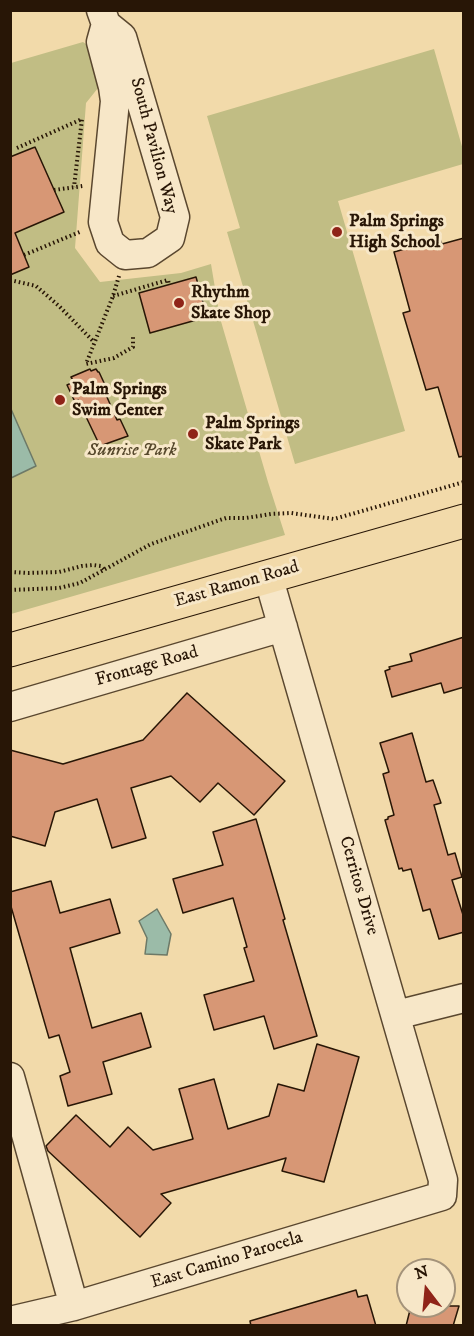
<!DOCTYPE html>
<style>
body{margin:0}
#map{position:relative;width:474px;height:1336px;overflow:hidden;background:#f2daaa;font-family:"IM FELL DW Pica",serif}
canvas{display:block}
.frame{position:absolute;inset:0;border:12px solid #281606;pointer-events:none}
.north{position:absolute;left:396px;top:1258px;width:60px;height:60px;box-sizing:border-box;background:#f7e7c8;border:2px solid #a4937a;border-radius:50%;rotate:344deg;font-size:16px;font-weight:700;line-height:24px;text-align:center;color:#281606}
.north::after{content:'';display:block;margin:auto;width:21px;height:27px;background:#8f2418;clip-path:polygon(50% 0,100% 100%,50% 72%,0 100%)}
</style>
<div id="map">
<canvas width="474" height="1336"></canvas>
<div class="frame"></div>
<div class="north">N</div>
</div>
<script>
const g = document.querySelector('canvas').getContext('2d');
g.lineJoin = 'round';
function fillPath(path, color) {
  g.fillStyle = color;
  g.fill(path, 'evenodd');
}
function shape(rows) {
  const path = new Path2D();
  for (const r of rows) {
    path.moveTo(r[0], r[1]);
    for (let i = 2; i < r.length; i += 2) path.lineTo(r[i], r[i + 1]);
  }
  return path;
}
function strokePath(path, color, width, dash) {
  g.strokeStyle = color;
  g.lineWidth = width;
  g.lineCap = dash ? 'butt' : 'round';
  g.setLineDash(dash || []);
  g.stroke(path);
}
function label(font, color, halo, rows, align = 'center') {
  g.font = font + ' "IM FELL DW Pica",serif';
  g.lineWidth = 6;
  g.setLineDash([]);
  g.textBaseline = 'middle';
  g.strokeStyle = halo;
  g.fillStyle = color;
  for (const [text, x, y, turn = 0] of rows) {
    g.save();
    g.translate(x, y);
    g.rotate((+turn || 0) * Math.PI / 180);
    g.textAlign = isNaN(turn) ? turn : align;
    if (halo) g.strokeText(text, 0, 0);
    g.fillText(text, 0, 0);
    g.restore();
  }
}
const green = shape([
 [83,42,93,49,102,83,86,103,75,248,100,282,181,273,211,264,220,318,268,482,285,535,11,614,11,63],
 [434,49,463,150,463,164,338,201,405,431,295,464,227,232,240,228,207,116]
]);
const water = shape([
 [11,409,36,466,11,478,10,478,11,409],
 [157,909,171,934,167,955,145,954,147,938,139,921,157,909]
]);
const building = shape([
 [35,147,64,212,15,233,29,267,10,275,10,157,35,147],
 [464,238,464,456,459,457,438,387,426,390,403,313,410,311,394,252,440,239,442,244,464,238],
 [196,277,207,317,150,333,139,293,196,277],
 [90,369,91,371,96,369,98,372,99,372,106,387,103,388,117,420,120,419,128,436,100,446,78,400,75,402,67,385,74,382,71,377,90,369],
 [464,637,464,687,444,693,441,683,392,697,385,671,390,669,389,667,412,661,410,654,464,637],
 [187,693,285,781,254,815,218,783,200,802,171,776,131,788,146,838,112,848,97,799,55,812,45,846,10,836,10,750,63,764,143,740,187,693],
 [412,733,426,782,433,780,441,803,434,805,448,855,455,853,462,877,452,880,464,918,464,932,439,939,430,909,423,911,411,869,403,871,402,868,399,869,385,820,388,819,388,817,394,815,383,774,389,772,380,743,412,733],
 [256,819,285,919,283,920,317,1036,274,1049,264,1016,214,1030,204,995,254,981,244,948,247,947,233,898,183,913,173,879,223,865,213,832,256,819],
 [51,881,60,913,110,899,120,933,70,948,92,1028,141,1013,151,1047,103,1062,112,1094,68,1106,60,1076,70,1072,59,1035,49,1038,10,903,10,892,51,881],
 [317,1044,359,1057,324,1182,282,1171,286,1158,161,1194,171,1203,140,1237,48,1151,46,1146,76,1115,110,1147,128,1127,153,1150,193,1139,179,1089,214,1079,228,1129,269,1116,278,1084,304,1091,317,1044],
 [356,1290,358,1297,367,1295,376,1326,251,1326,250,1321,356,1290],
 [411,1306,459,1306,453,1326,406,1326,411,1306]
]);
const path = shape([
 [17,148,82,119,74,187],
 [54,190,83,186],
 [24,255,82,231],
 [119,276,113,296,86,364,114,358,133,347,133,335],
 [10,280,36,286,59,306,94,342],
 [113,296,168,280,169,285],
 [10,572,28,573,59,572,82,566,93,565,101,566,105,570],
 [10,590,59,588,80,583,151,544,226,518,246,518,271,514,291,513,334,519,464,482]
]);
const minor = shape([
 [101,10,106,24,101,42,113,87,115,101,103,222,110,243,125,255,148,253,170,238,175,217,122,37,106,24],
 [10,707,283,627],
 [396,1015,464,998],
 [10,1077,74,1306],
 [10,1321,74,1306,442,1196,443,1180,268,576]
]);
const major = shape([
 [10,650,464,521]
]);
const markers = [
 [337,232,6,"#8f2418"],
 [179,303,6,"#8f2418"],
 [60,400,6,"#8f2418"],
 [193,434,6,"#8f2418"]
];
const streetNames = [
 ["South Pavilion Way",153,146,75],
 ["East Ramon Road",237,585,-16],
 ["Frontage Road",147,667,-16],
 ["Cerritos Drive",358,886,74],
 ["East Camino Parocela",227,1261,-17]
];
const poiNames = [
 ["Palm Springs",349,222],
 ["High School",349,243],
 ["Rhythm",191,293],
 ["Skate Shop",191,314],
 ["Palm Springs",72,390],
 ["Swim Center",72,411],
 ["Palm Springs",205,424],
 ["Skate Park",205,445]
];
const parkNames = [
 ["Sunrise Park",132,451]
];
fillPath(green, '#c1bd84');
fillPath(water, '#9bbba8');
strokePath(water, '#6d7967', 1.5);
fillPath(building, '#d79775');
strokePath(building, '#281606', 1.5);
strokePath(minor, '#5a472f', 31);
strokePath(major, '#281606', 35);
strokePath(path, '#281606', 4, [1.5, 3]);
strokePath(minor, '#f7e7c8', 28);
strokePath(major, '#f2daaa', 33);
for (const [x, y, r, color] of markers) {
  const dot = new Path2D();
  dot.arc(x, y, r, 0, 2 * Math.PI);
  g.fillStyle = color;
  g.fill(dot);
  strokePath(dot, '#f7e7c8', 2);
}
label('18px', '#281606', '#f7e7c8', streetNames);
label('bold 18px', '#281606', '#f7e7c8', poiNames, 'left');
label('italic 18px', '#56482c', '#f7e7c8', parkNames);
</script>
